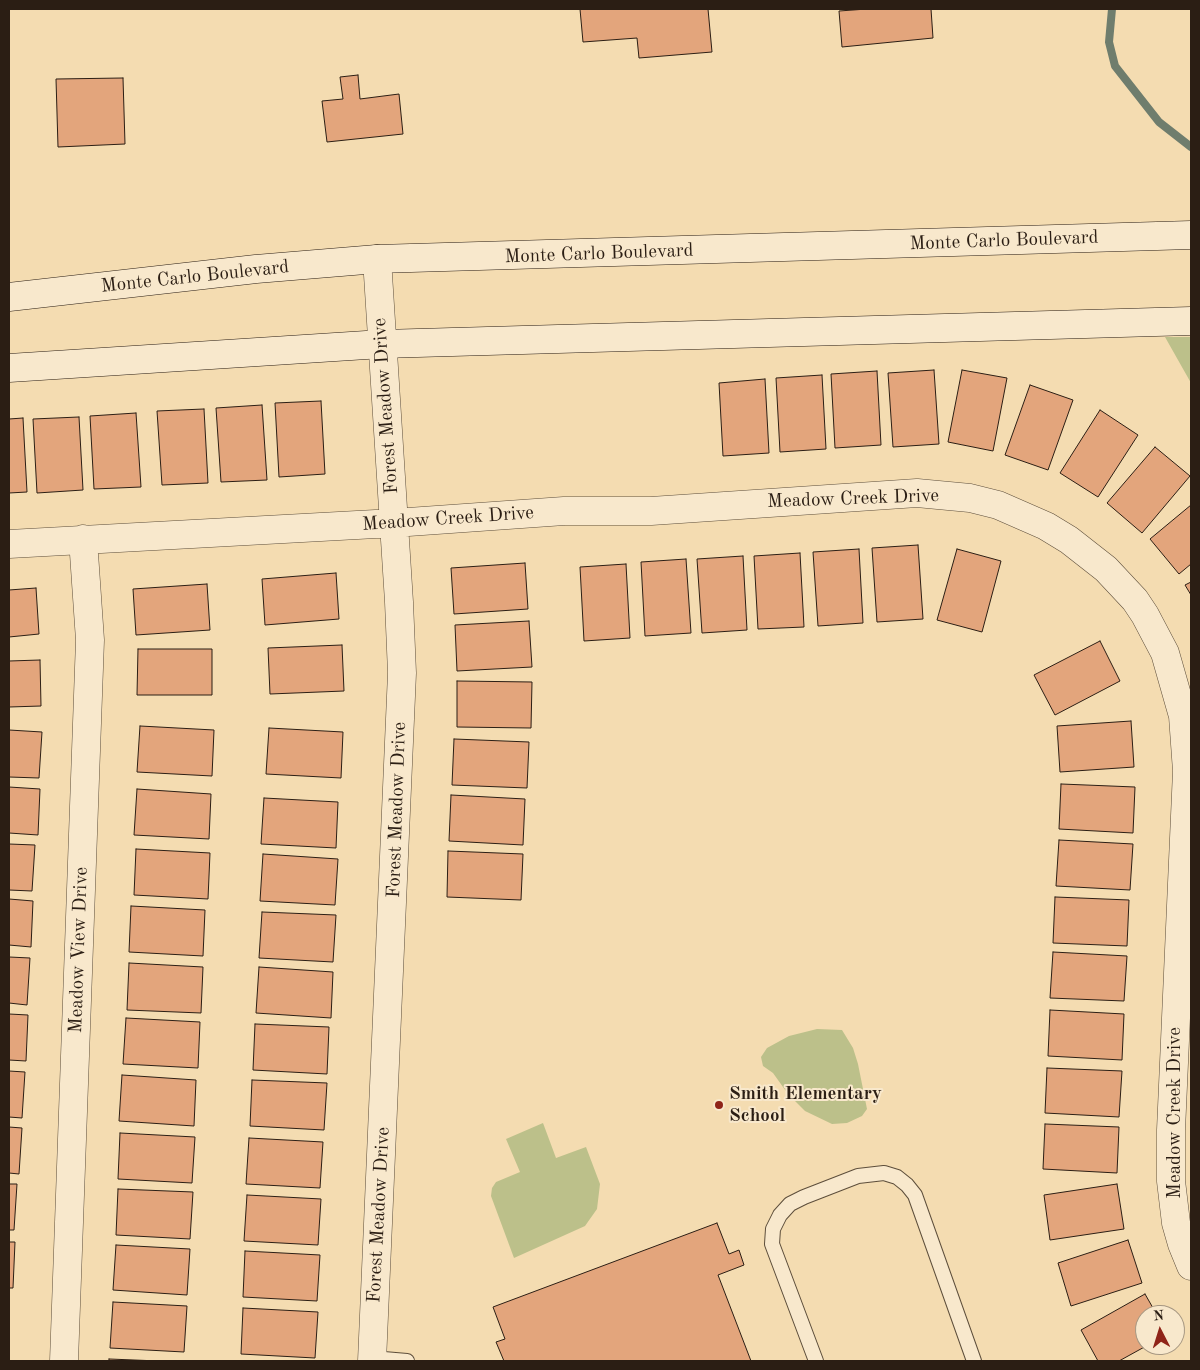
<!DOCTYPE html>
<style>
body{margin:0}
#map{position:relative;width:1200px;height:1370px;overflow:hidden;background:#f4dcb1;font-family:"Old Standard TT",serif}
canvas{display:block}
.frame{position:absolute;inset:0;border:10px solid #2b1e14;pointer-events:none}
.north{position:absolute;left:1135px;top:1305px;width:50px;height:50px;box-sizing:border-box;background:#f8e8cc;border:1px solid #a69782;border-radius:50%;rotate:355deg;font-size:14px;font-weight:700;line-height:20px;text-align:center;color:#2b1e14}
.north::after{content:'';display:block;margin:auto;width:18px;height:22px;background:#8f2418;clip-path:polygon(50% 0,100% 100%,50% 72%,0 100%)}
</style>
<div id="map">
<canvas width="1200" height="1370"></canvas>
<div class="frame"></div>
<div class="north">N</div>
</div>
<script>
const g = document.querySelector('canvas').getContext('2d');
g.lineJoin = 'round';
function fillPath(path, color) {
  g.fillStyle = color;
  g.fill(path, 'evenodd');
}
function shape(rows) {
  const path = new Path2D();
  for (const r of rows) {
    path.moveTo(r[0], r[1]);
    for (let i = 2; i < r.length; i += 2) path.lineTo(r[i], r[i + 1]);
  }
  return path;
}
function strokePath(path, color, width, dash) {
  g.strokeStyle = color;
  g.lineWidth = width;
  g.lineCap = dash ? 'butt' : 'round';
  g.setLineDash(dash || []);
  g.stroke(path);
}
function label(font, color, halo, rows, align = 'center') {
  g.font = font + ' "Old Standard TT",serif';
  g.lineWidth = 4;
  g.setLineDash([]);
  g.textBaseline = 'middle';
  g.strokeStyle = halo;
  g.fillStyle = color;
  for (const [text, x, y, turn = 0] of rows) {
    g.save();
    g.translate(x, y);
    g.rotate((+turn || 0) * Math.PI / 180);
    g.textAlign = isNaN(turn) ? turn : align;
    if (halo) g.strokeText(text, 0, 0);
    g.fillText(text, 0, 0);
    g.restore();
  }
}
const green = shape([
 [1166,337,1191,337,1191,383,1165,337],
 [817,1029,842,1030,853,1048,858,1064,867,1109,862,1116,847,1123,832,1124,805,1111,788,1094,773,1073,763,1066,761,1057,767,1048,789,1036],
 [543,1123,556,1158,586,1147,600,1184,597,1209,585,1226,514,1258,491,1196,492,1188,496,1182,520,1172,506,1139]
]);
const stream = shape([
 [1112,9,1109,42,1115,66,1159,122,1191,147]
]);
const building = shape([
 [580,9,708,9,712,52,639,58,637,38,583,42,580,9],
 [867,9,931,9,933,38,842,47,839,11,867,9],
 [358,75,360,99,399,94,403,134,327,142,322,101,343,99,340,77,358,75],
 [123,78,125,144,58,147,56,79,123,78],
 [934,370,939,444,893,447,888,373,934,370],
 [962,370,1007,378,993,451,948,442,962,370],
 [877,371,881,445,835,448,831,374,877,371],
 [822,375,826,449,780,452,776,378,822,375],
 [765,379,769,453,723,456,719,383,765,379],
 [1030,385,1073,400,1048,470,1005,455,1030,385],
 [321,401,325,474,279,477,275,403,321,401],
 [262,405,267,480,221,482,216,408,262,405],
 [204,409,208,483,162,485,157,411,204,409],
 [1100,410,1138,435,1098,497,1060,473,1100,410],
 [136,413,141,487,94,489,90,416,136,413],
 [79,417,83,490,37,493,33,419,79,417],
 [23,418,27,492,9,493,9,419,23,418],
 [1155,447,1190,476,1142,533,1107,503,1155,447],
 [1191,505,1191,564,1179,574,1150,539,1191,505],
 [918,545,923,619,877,622,872,548,918,545],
 [859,549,863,623,818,626,813,552,859,549],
 [957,549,1001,561,982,632,937,620,957,549],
 [800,553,804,627,758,629,754,556,800,553],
 [743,556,747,630,702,633,697,559,743,556],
 [686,559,691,633,645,636,641,562,686,559],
 [525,563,528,609,454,614,451,568,525,563],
 [626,564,630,638,584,641,580,567,626,564],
 [336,573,339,619,265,625,262,579,336,573],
 [1191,582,1191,595,1185,585,1191,582],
 [207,584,210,630,136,635,133,589,207,584],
 [36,588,39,634,9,637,9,590,36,588],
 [529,621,532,667,457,671,455,625,529,621],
 [1100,641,1120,681,1055,715,1034,675,1100,641],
 [342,645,344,691,270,694,268,648,342,645],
 [138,649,212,649,212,695,137,695,138,649],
 [40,660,41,706,9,707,9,661,40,660],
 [457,681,532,682,531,728,457,727,457,681],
 [1131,721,1134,767,1060,772,1057,726,1131,721],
 [140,726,214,730,212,776,137,772,140,726],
 [269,728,343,732,341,778,266,774,269,728],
 [9,730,42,732,39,778,9,777,9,730],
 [454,739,529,742,527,788,452,785,454,739],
 [1061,784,1135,787,1133,833,1059,829,1061,784],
 [9,787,40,789,38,835,9,833,9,787],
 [137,789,211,794,209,839,134,835,137,789],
 [451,795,525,799,523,845,449,841,451,795],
 [264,798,338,802,336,848,261,844,264,798],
 [1059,840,1133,844,1130,890,1056,886,1059,840],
 [9,844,35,845,32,891,9,890,9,844],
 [136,849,210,853,208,899,134,895,136,849],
 [448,851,523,854,521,900,447,897,448,851],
 [263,854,338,859,335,905,260,901,263,854],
 [1055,897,1129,900,1127,946,1053,943,1055,897],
 [9,899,33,901,31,947,9,945,9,899],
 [131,906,205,910,203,956,129,952,131,906],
 [262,912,336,915,333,962,259,958,262,912],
 [1053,952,1127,956,1124,1001,1050,998,1053,952],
 [9,957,30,958,27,1005,9,1003,9,957],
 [129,963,203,967,201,1013,127,1010,129,963],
 [259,967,333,972,331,1018,256,1013,259,967],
 [1050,1010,1124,1014,1122,1060,1048,1056,1050,1010],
 [9,1014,28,1015,26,1061,9,1060,9,1014],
 [126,1018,200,1022,198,1068,123,1064,126,1018],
 [255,1024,329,1027,327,1074,253,1070,255,1024],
 [1047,1068,1122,1071,1119,1117,1045,1113,1047,1068],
 [9,1071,25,1072,22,1118,9,1117,9,1071],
 [122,1075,196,1080,194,1126,119,1121,122,1075],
 [252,1080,327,1083,324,1130,250,1126,252,1080],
 [1045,1124,1119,1127,1117,1173,1043,1169,1045,1124],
 [9,1127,22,1128,19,1174,9,1173,9,1127],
 [120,1133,195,1137,192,1183,118,1179,120,1133],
 [249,1138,323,1142,320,1188,246,1184,249,1138],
 [9,1184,17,1184,14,1230,9,1230,9,1184],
 [1117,1184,1124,1229,1050,1240,1044,1195,1117,1184],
 [118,1189,193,1192,190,1239,116,1235,118,1189],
 [247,1195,321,1199,318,1245,244,1241,247,1195],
 [717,1223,729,1254,739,1250,744,1265,718,1275,751,1361,504,1361,496,1342,505,1339,493,1307,717,1223],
 [1128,1240,1142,1283,1071,1306,1058,1263,1128,1240],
 [9,1242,15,1242,13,1288,9,1288,9,1242],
 [116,1245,190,1249,187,1295,113,1290,116,1245],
 [245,1251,320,1255,317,1301,243,1297,245,1251],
 [1145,1294,1157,1315,1145,1315,1145,1345,1148,1345,1119,1361,1098,1361,1081,1330,1145,1294],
 [113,1302,187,1306,184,1352,110,1348,113,1302],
 [243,1308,318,1312,315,1358,241,1354,243,1308],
 [109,1359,159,1361,109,1361,109,1359]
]);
const service = shape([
 [372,1358,407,1361],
 [816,1361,772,1244,773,1229,780,1215,790,1204,804,1197,858,1176,884,1173,897,1177,907,1185,915,1195,974,1361]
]);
const minor = shape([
 [9,544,394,523,564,511,651,511,917,493,970,498,998,505,1046,526,1069,540,1106,569,1135,600,1145,615,1165,653,1183,716,1187,771,1171,1130,1171,1181,1176,1223,1182,1244,1191,1266],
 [64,1361,90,640,83,539],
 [372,1361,402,673,399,602,377,259]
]);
const secondary = shape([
 [9,297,256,269,377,259,1191,235],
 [9,368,382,344,1191,321]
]);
const markers = [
 [719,1105,5,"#8f2418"]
];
const streetNames = [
 ["Monte Carlo Boulevard",1004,241,-2],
 ["Monte Carlo Boulevard",599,254,-2],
 ["Monte Carlo Boulevard",195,277,-6],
 ["Forest Meadow Drive",386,406,-94],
 ["Meadow Creek Drive",853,499,-2],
 ["Meadow Creek Drive",448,519,-4],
 ["Forest Meadow Drive",397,810,-88],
 ["Meadow View Drive",79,950,-88],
 ["Meadow Creek Drive",1175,1113,-90],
 ["Forest Meadow Drive",379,1215,-87]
];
const poiNames = [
 ["Smith Elementary",729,1094],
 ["School",729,1116]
];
fillPath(green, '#bcc08a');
strokePath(stream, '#6f7d6d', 8);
fillPath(building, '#e3a57c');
strokePath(building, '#2b1e14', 1);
strokePath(service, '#5d4e3b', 16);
strokePath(minor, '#5d4e3b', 29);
strokePath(secondary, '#2b1e14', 29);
strokePath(service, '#f8e8cc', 14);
strokePath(minor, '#f8e8cc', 28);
strokePath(secondary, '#f8e8cc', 28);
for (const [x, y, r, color] of markers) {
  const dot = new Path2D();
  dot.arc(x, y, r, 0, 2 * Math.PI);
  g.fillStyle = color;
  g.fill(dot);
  strokePath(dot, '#f8e8cc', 2);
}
label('19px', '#2b1e14', '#f8e8cc', streetNames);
label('bold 19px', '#2b1e14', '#f8e8cc', poiNames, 'left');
</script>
